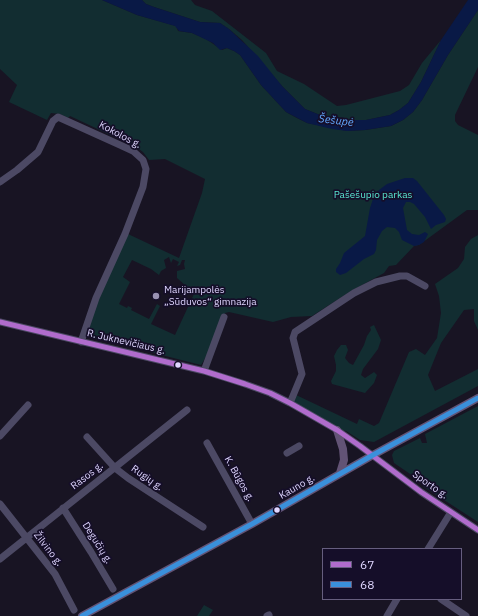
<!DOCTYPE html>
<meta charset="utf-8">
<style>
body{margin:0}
#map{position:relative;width:478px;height:616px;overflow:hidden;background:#181423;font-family:"IBM Plex Sans",sans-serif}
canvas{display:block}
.legend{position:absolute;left:322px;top:548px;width:140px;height:52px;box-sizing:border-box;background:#150e29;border:1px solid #665e7f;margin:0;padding:5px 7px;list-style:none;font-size:12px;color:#dfd6ff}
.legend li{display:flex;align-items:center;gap:8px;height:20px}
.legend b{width:20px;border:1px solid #665e7f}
</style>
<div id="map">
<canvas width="478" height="616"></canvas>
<ul class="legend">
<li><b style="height:5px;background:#b06ccc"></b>67</li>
<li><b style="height:5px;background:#3a90db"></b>68</li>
</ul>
</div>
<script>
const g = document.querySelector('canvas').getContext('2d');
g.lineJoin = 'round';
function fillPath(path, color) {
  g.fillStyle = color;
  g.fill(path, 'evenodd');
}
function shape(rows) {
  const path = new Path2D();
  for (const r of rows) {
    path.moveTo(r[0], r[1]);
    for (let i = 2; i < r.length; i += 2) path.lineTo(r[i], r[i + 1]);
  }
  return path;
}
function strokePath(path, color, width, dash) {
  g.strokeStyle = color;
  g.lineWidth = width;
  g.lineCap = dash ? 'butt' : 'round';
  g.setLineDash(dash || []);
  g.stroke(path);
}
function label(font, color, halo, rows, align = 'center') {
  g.font = font + ' "IBM Plex Sans",sans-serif';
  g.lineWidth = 3.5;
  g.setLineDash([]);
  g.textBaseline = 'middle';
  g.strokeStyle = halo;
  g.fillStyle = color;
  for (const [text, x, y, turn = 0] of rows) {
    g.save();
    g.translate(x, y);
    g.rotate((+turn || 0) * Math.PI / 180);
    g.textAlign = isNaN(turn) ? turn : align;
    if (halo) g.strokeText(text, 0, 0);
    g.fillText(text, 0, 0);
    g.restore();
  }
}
const green = shape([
 [0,0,102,0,137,15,176,26,178,31,192,33,206,39,222,50,227,48,234,51,240,55,261,85,286,112,295,117,307,123,347,131,365,130,391,126,403,120,413,112,422,100,448,55,478,10,478,67,455,115,455,121,458,125,478,135,478,210,467,210,419,245,414,246,396,265,389,266,384,273,351,291,312,316,291,317,273,322,229,312,225,313,215,342,201,365,87,336,95,300,128,234,179,258,202,193,205,179,165,159,149,160,143,152,136,147,70,116,68,118,60,114,51,113,47,120,9,102,17,85,0,69],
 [169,257,171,263,173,259,179,262,177,266,180,265,182,260,185,260,184,264,185,269,177,271,177,278,186,286,186,290,194,294,175,335,151,324,160,306,157,304,149,319,131,310,132,308,128,306,127,308,119,304,130,282,123,277,132,260,151,269,159,275,161,271,166,268,164,260],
 [142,0,191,0,195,5,212,11,266,53,277,71,304,84,337,106,346,105,400,91,409,85,422,63,441,40,421,82,408,103,399,110,390,115,366,120,347,120,320,115,305,109,282,86,242,40,229,29,220,23,200,22,154,7,146,4],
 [478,235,478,330,474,321,474,309,464,310,441,343,428,375,435,391,478,369,478,386,374,442,360,440,346,431,337,430,290,403,294,394,357,424,359,419,374,426,379,423,409,352,416,349,425,355,437,338,441,313,439,296,435,284,458,268,464,259,465,247,471,239],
 [374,325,381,340,378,349,363,369,361,375,365,378,374,372,377,375,374,383,365,393,332,384,331,381,336,371,336,365,334,356,337,350,341,345,346,345,348,350,345,358,349,363,353,365,364,345,367,336,371,330,370,327],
 [478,406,478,522,424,487,419,480,394,463,392,455,394,451,420,438,422,443,427,443,425,434],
 [204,605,213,610,209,616,197,616]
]);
const water = shape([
 [102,0,142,0,146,4,154,7,200,22,220,23,229,29,258,56,282,86,305,109,320,115,347,120,366,120,390,115,399,110,408,103,421,82,441,40,468,0,478,0,478,10,448,55,422,100,413,112,403,120,391,126,365,130,347,131,332,129,307,123,286,112,261,85,240,55,234,51,227,48,220,50,213,43,192,33,179,31,175,26,137,15],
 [405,178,413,178,417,181,444,215,446,219,445,222,436,225,431,229,425,217,414,204,410,202,406,202,403,208,407,230,412,234,419,235,425,232,428,234,424,242,419,245,414,246,402,240,399,232,395,228,387,227,382,231,377,240,376,250,374,254,364,259,346,273,340,275,336,272,336,269,340,263,344,253,365,236,370,208,374,196,379,190,387,184]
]);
const minor = shape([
 [0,182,17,170,38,152,53,121,58,117,120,145,133,151,143,160,146,169,143,187,125,234,96,298,81,342],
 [0,322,204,371,245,384,270,393,290,403,337,430,360,446,421,492,478,530],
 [204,371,224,317],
 [290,403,302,374,293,338,295,332,354,293,376,282,400,276,407,276,425,286],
 [0,436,28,405],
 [87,437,115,468,128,478,203,527],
 [207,443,252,524],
 [287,453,299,446],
 [0,504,55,574,74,610],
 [63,508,91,552,113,589],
 [428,549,451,512],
 [0,559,187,410],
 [441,599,466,616],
 [267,616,269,615],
 [387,616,397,599]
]);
const major = shape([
 [337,430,343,449,344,460,340,473],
 [82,616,252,524,373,455,478,398]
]);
const bus1 = shape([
 [0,322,204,371,245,384,270,393,290,403,337,430,360,446,421,492,478,530]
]);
const bus2 = shape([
 [82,616,252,524,373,455,478,398]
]);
const markers = [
 [156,296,4,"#9992b2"],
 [178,365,3.5,"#dfd6ff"],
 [277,510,3.5,"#dfd6ff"]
];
const streetNames = [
 ["Kokolos g.",120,135,28],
 ["R. Juknevičiaus g.",126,342,13],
 ["Rasos g.",87,476,-38],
 ["Rugių g.",147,478,35],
 ["K. Būgos g.",239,479,61],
 ["Sporto g.",430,485,35],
 ["Kauno g.",297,487,-30],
 ["Degučių g.",97,543,58],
 ["Žilvino g.",48,549,52]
];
const parkNames = [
 ["Pašešupio parkas",373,195]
];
const poiNames = [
 ["Marijampolės",164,290],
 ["„Sūduvos“ gimnazija",164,302]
];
const waterNames = [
 ["Šešupė",336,121,7]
];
fillPath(green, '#122d31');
fillPath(water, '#091946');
strokePath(minor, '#4c4964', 7);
strokePath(major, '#625375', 8);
strokePath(bus1, '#b06ccc', 5);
strokePath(bus2, '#3a90db', 5);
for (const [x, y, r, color] of markers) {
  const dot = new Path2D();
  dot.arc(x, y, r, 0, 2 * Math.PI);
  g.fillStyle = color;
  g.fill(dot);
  strokePath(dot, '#150e29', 1.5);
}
label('10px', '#dfd6ff', '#150e29', streetNames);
label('10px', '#59e8d2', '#150e29', parkNames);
label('10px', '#dfd6ff', '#150e29', poiNames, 'left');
label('italic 11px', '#64a9ff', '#150e29', waterNames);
</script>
